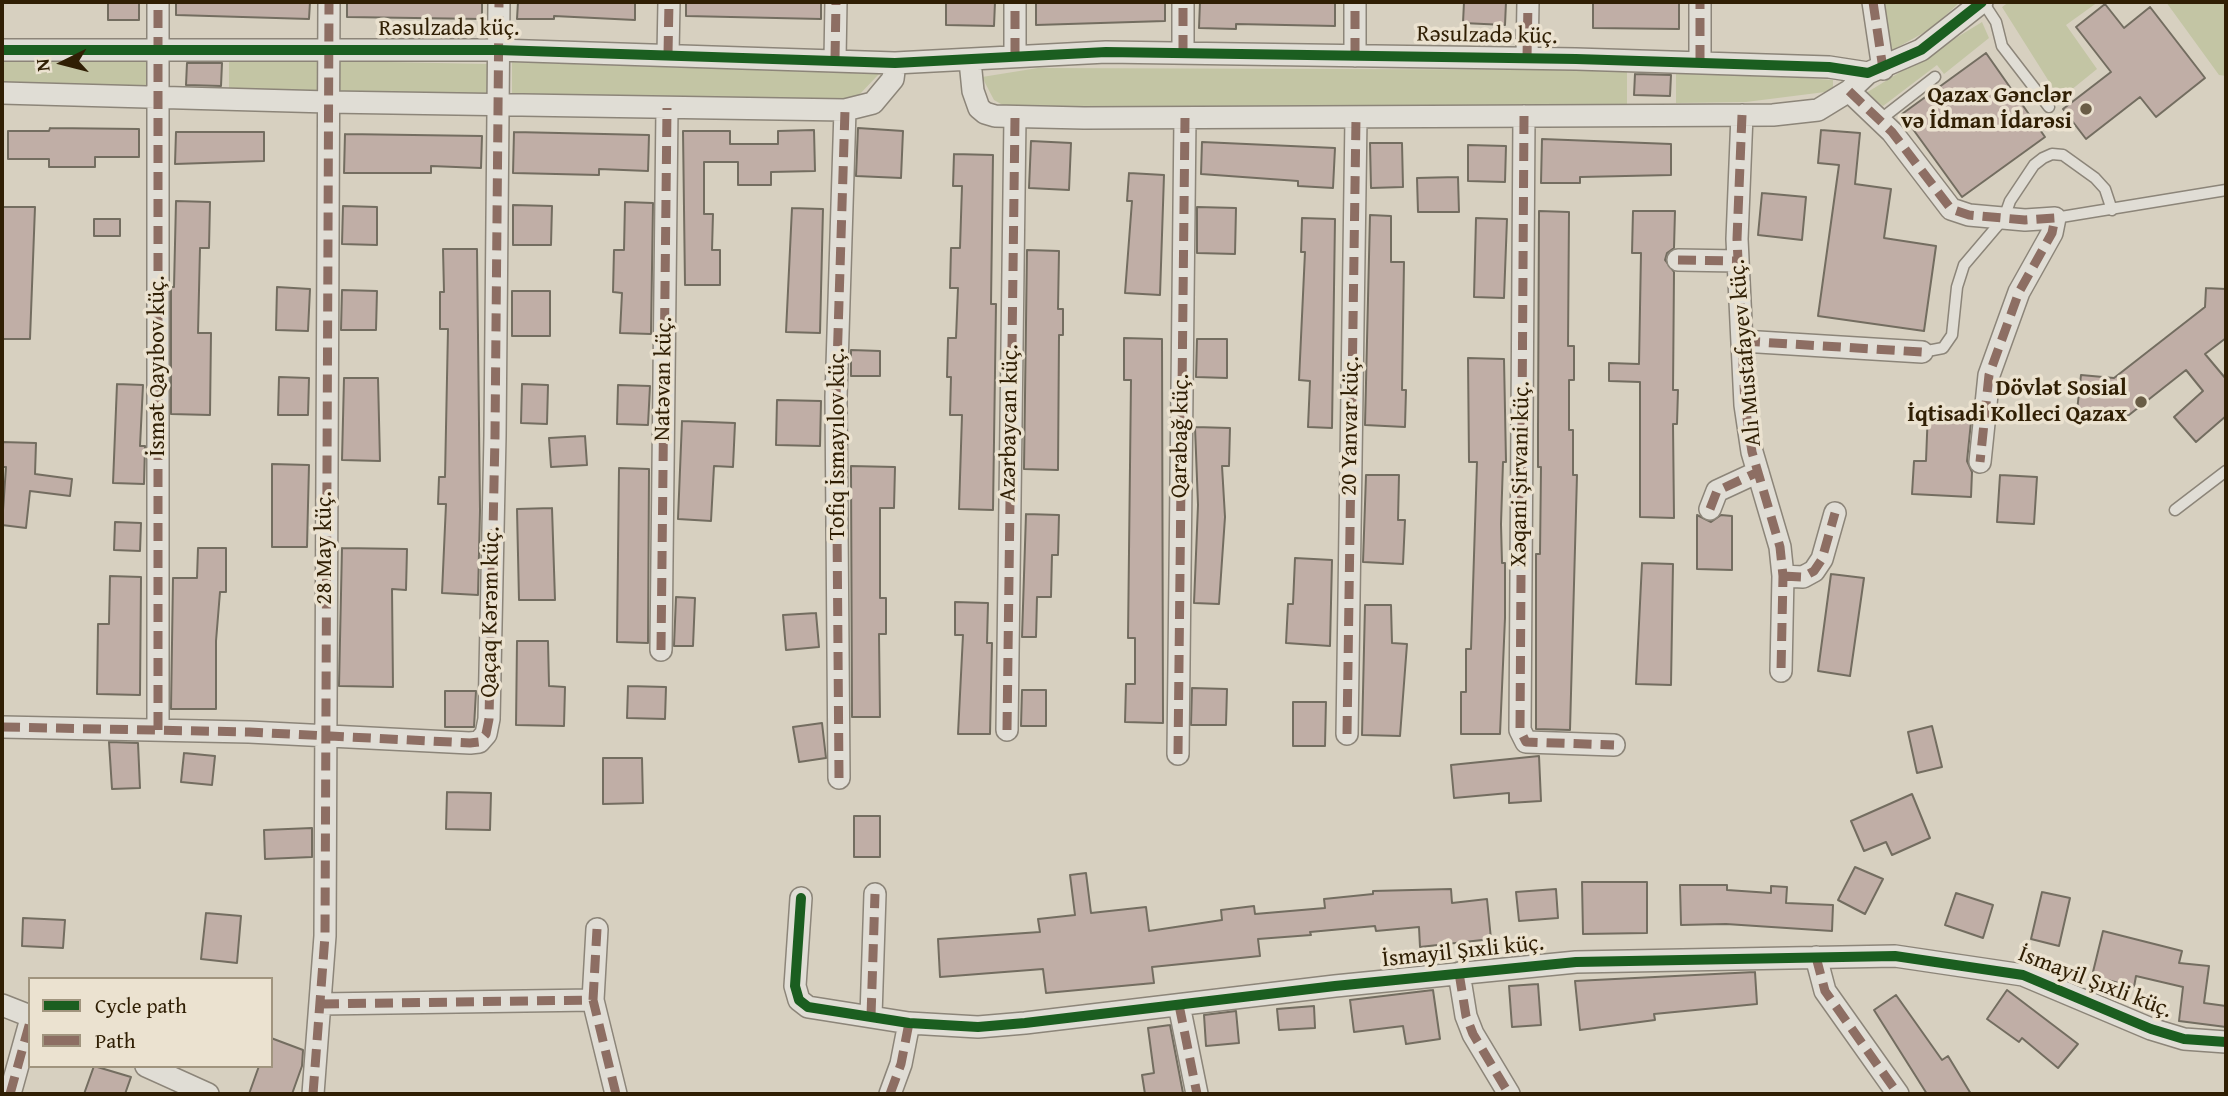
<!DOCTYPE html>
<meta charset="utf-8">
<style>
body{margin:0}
#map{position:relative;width:2228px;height:1096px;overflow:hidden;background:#d7d0c0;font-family:"Gentium Book Plus",serif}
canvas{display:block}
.frame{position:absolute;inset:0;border:4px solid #301f04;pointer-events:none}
.legend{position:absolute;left:28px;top:977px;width:245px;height:91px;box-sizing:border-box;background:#ebe2d0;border:2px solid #a0947e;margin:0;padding:9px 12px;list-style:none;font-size:21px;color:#301f04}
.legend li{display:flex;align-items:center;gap:14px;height:35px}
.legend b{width:35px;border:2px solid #a0947e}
.north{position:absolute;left:28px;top:28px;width:70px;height:70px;-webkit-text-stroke:5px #ebe2d0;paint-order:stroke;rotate:264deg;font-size:19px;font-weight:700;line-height:28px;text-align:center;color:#301f04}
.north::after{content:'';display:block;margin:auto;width:24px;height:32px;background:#301f04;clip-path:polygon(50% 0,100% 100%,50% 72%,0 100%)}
</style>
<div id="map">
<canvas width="2228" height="1096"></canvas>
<div class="frame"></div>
<ul class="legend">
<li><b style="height:9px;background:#1b5e20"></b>Cycle path</li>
<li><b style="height:9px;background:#8d6e63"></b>Path</li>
</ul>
<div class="north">N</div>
</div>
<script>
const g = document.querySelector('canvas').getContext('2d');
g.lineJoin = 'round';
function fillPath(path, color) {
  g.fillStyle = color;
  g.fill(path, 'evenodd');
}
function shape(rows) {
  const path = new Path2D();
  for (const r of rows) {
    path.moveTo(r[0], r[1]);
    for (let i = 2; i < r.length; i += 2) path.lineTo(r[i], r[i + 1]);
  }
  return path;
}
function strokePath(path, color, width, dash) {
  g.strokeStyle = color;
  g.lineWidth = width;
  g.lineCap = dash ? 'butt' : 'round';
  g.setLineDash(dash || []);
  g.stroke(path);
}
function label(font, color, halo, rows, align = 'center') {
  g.font = font + ' "Gentium Book Plus",serif';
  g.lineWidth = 7;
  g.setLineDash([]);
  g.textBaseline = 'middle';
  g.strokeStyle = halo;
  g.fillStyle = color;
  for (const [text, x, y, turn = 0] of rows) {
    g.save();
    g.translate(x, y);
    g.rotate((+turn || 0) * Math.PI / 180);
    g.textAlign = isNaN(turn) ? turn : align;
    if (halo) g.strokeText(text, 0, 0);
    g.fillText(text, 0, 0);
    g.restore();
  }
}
const green = shape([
 [1881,2,1960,2,1932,28,1891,51],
 [2009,2,2098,2,2066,25,2097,69,2060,99,2002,7],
 [2166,2,2226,2,2226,76,2219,75],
 [1982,22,1989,38,1944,74,1937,65,1883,106,1866,93],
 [2,59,148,60,147,87,2,84],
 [229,60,317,61,317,91,229,89],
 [336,61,488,64,488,96,335,94],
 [512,62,879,74,858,96,842,100,512,96],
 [1038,68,1627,70,1627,106,1008,108,994,100,982,77],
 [1676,70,1833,80,1833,91,1746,102,1676,103]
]);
const building = shape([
 [108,2,139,2,139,20,108,20,108,2],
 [176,2,310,2,309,19,176,15,176,2],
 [347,2,482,2,482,19,347,17,347,2],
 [518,2,635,2,635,20,554,16,554,19,517,19,518,2],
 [686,2,821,2,821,19,686,16,686,2],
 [946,2,995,2,994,26,946,25,946,2],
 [1036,2,1165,2,1165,21,1036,25,1036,2],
 [1200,2,1335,2,1335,26,1236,24,1236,29,1199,28,1200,2],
 [1464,2,1506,2,1505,25,1463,23,1464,2],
 [1593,2,1679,2,1679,29,1593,28,1593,2],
 [2105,4,2124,28,2150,7,2205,78,2156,117,2140,97,2086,139,2063,109,2111,72,2076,27,2105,4],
 [1986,53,2045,137,1962,197,1902,114,1986,53],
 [187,63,222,63,221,86,186,85,187,63],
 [1635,74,1671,75,1670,96,1634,95,1635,74],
 [50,128,139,129,139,157,95,157,95,167,49,167,49,159,8,159,8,131,49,131,50,128],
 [858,128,903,131,901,178,856,176,858,128],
 [814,130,815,171,771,172,771,185,738,185,738,162,704,162,704,214,713,214,712,250,720,250,720,285,685,285,683,131,730,131,730,144,778,144,778,131,814,130],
 [1821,130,1860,133,1855,184,1891,189,1884,238,1936,246,1924,331,1818,316,1839,165,1818,163,1821,130],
 [176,132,264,132,264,161,175,164,176,132],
 [514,132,649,135,648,171,599,169,599,175,513,173,514,132],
 [345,134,482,136,481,168,431,166,431,173,344,173,345,134],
 [1542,139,1671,144,1671,175,1580,177,1580,183,1541,183,1542,139],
 [1031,141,1071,143,1069,190,1029,188,1031,141],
 [1202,142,1335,148,1333,188,1298,186,1298,181,1201,174,1202,142],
 [1370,143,1402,143,1403,187,1371,188,1370,143],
 [1468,145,1506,146,1505,182,1468,181,1468,145],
 [954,154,993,155,991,304,996,304,993,510,959,509,962,415,950,415,951,377,947,377,948,338,956,338,958,288,950,288,951,248,960,248,962,186,953,186,954,154],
 [1129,173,1164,175,1160,295,1125,293,1132,201,1127,201,1129,173],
 [1458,177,1459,212,1418,212,1417,178,1458,177],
 [1762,193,1806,197,1802,240,1758,235,1762,193],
 [176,201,210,202,209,248,200,248,198,333,211,333,210,415,171,414,171,287,174,287,176,201],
 [625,202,653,203,651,334,620,333,622,293,613,292,614,250,624,250,625,202],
 [513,205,552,206,551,245,513,245,513,205],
 [343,206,377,207,377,245,342,244,343,206],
 [3,207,35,207,30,339,2,339,3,207],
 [1197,207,1236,208,1235,254,1197,253,1197,207],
 [792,208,823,209,820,333,786,332,792,208],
 [1539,211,1569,212,1568,346,1574,346,1574,380,1569,380,1569,430,1573,430,1573,475,1577,475,1570,730,1536,729,1536,554,1540,554,1541,467,1538,467,1538,430,1539,211],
 [1633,211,1675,211,1674,248,1667,253,1665,260,1674,272,1673,390,1678,390,1677,424,1673,424,1674,518,1640,517,1640,382,1609,381,1609,363,1639,364,1641,253,1632,253,1633,211],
 [1370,215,1391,216,1391,262,1404,262,1402,390,1406,390,1405,427,1365,425,1370,215],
 [1302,218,1335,219,1332,428,1308,427,1310,381,1299,380,1305,252,1301,252,1302,218],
 [1476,218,1507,219,1504,298,1474,297,1476,218],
 [94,219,120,219,120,236,94,236,94,219],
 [443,249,477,249,480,511,478,595,442,593,446,504,438,504,439,477,445,477,448,329,440,329,440,292,444,292,443,249],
 [1027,250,1059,251,1058,309,1063,309,1063,335,1059,335,1058,470,1024,469,1027,250],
 [277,287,310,289,308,331,276,330,277,287],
 [2206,288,2226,289,2226,338,2205,354,2226,379,2226,416,2196,442,2174,417,2203,391,2186,370,2129,415,2077,411,2081,375,2114,378,2205,307,2206,288],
 [342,290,377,291,376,330,341,330,342,290],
 [512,291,550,291,550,336,512,336,512,291],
 [1124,338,1162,339,1163,723,1125,722,1126,684,1135,684,1135,638,1128,638,1131,380,1124,380,1124,338],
 [1197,339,1227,339,1227,378,1196,377,1197,339],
 [851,350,880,351,880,376,851,376,851,350],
 [1468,358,1504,359,1506,462,1503,462,1501,524,1502,563,1505,563,1505,618,1500,734,1461,734,1461,692,1466,692,1466,649,1471,649,1477,462,1469,462,1468,358],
 [279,377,309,378,308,415,278,415,279,377],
 [344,378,378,378,380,461,342,460,344,378],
 [117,384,143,385,140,446,145,446,144,484,113,483,117,384],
 [522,384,548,385,547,424,521,423,522,384],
 [618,385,650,386,648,425,617,424,618,385],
 [777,400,821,401,820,446,776,445,777,400],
 [1928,410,1972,412,1967,461,1972,472,1971,497,1912,494,1914,461,1926,461,1928,410],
 [682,421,735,423,733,467,714,466,711,521,678,519,682,421],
 [1195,427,1230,428,1229,466,1222,466,1225,517,1219,604,1194,603,1198,505,1195,427],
 [585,436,587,465,551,467,549,438,585,436],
 [2,442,36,443,35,474,72,479,70,496,30,491,26,528,2,525,6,467,2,467,2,442],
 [272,464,309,465,307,547,272,547,272,464],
 [851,466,895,467,894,508,880,508,880,598,886,598,886,634,879,634,880,717,852,717,851,466],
 [619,468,649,469,648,643,617,642,619,468],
 [1366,475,1399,475,1398,520,1405,520,1403,564,1363,562,1366,475],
 [2000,475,2037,477,2034,524,1997,522,2000,475],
 [552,508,555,600,519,600,517,509,552,508],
 [1026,514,1059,515,1058,555,1052,555,1051,597,1037,597,1036,637,1022,637,1026,514],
 [1697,515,1711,522,1721,515,1732,516,1732,570,1697,569,1697,515],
 [115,522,141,523,140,551,114,550,115,522],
 [198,548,226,548,226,592,220,592,216,641,216,709,171,709,173,578,197,578,198,548],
 [342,548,407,549,406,590,392,589,393,687,339,686,342,548],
 [1295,558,1332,560,1330,646,1286,643,1288,604,1293,604,1295,558],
 [1642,563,1673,564,1671,685,1636,684,1642,563],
 [1831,574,1864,578,1850,676,1818,671,1831,574],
 [110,576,141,577,140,695,97,694,98,624,109,624,110,576],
 [676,597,695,598,693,646,674,646,676,597],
 [955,602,988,603,987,643,992,643,990,734,958,734,963,635,955,635,955,602],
 [1365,605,1391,605,1392,643,1407,644,1400,736,1362,735,1365,605],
 [816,613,819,647,786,650,783,615,816,613],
 [517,641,548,641,549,686,565,687,564,726,516,725,517,641],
 [628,686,666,687,665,719,627,718,628,686],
 [1192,688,1227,689,1226,725,1191,725,1192,688],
 [1022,690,1046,690,1046,726,1021,726,1022,690],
 [445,691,476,691,474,727,445,727,445,691],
 [1293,702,1326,702,1325,746,1293,746,1293,702],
 [822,723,826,758,799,762,793,727,822,723],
 [1932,726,1942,767,1917,773,1908,732,1932,726],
 [109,742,138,743,140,788,112,789,109,742],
 [184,753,215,756,212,785,181,782,184,753],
 [1539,756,1541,801,1509,803,1509,793,1454,798,1451,765,1539,756],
 [603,758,642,758,643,803,603,804,603,758],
 [447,792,491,793,490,830,446,829,447,792],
 [1912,794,1930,838,1892,855,1886,842,1864,851,1851,821,1912,794],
 [854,816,880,816,880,857,854,857,854,816],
 [312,828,312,857,265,859,264,830,312,828],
 [1855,867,1883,879,1865,914,1838,900,1855,867],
 [1086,873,1091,913,1146,907,1149,931,1222,920,1221,910,1254,906,1255,914,1325,908,1324,899,1373,894,1373,891,1451,889,1452,903,1487,899,1491,939,1420,947,1419,927,1376,931,1375,926,1310,932,1311,935,1258,939,1260,956,1152,967,1154,983,1046,993,1043,969,940,977,938,939,1040,932,1038,919,1075,915,1070,875,1086,873],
 [1582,882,1647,882,1647,933,1583,934,1582,882],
 [1680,885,1727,885,1727,890,1771,893,1771,886,1787,887,1786,903,1833,905,1832,931,1726,924,1681,925,1680,885],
 [1556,889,1558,918,1519,921,1516,892,1556,889],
 [2042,892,2070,898,2059,946,2031,939,2042,892],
 [1956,893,1993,905,1983,938,1945,925,1956,893],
 [206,913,241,916,237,963,201,959,206,913],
 [23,918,65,920,63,948,22,946,23,918],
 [2103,931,2182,951,2179,963,2209,966,2204,1003,2226,1006,2226,1027,2179,1021,2183,987,2136,976,2134,987,2092,976,2103,931],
 [1755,972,1757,1004,1654,1014,1655,1020,1580,1030,1575,981,1755,972],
 [1538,984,1541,1025,1512,1027,1509,986,1538,984],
 [1433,990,1440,1039,1406,1044,1403,1026,1354,1032,1350,1000,1433,990],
 [2007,990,2078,1044,2058,1068,2022,1038,2019,1042,1987,1019,2007,990],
 [1896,995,1942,1060,1948,1056,1971,1094,1927,1094,1874,1010,1896,995],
 [1314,1006,1315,1028,1279,1030,1277,1009,1314,1006],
 [1236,1011,1239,1043,1206,1046,1204,1015,1236,1011],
 [1170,1025,1183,1093,1145,1094,1142,1075,1154,1073,1148,1028,1170,1025],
 [271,1038,303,1050,302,1066,292,1094,249,1094,259,1066,271,1066,271,1038],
 [94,1066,131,1077,125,1094,84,1094,94,1066]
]);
const lane = shape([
 [1983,2,1996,22,2002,46,2049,107],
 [1881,119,1935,77],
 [2055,218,2226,190],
 [1922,352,1943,348,1952,335,1957,287,1964,265,2004,218,2010,201,2034,165,2043,158,2052,154,2063,155,2095,178,2105,189,2112,210],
 [2175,510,2226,471]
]);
const street = shape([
 [1873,2,1883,69],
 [2,50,498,50,895,63,1106,52,1576,59,1829,67,1868,73,1921,50,1982,2],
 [1183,53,1183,2],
 [668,54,669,2],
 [1015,56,1015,2],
 [1355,56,1355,2],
 [1527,58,1528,2],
 [835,59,836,2],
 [970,61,973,91,979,108,985,113,995,116,1084,118,1773,115,1818,110,1849,91,1868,73],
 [1700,63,1700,2],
 [1849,91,1892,132,1951,209,1969,215,2025,220,2055,218,2052,233,2019,292,1989,375,1980,462],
 [2,93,328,102,845,110,873,103,893,79,895,63],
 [1742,115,1737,239,1745,405,1752,452,1780,547,1783,576,1781,671],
 [1524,116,1520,730,1526,742,1614,745],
 [1678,260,1738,261],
 [1742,341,1922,352],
 [1710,509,1717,491,1758,472],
 [1783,576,1803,577,1814,571,1822,559,1835,513],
 [661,650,667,108],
 [2,727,249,732,470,743,479,742,486,734,489,719,495,436,499,2],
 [158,730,158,2],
 [1007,730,1015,117],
 [1347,734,1356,118],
 [1178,754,1185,118],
 [839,778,836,397,845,110],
 [801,898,795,986,799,1000,808,1007,909,1023,978,1027,1025,1023,1335,986,1576,962,1895,956,2023,975,2151,1029,2184,1039,2226,1042],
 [1816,957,1825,991,1898,1094],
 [1459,973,1466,1016,1473,1034,1509,1094],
 [593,1000,597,929],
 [321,1004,593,1000,616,1094],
 [2,1005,30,1016],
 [1179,1005,1197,1094],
 [871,1016,875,894],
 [146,1066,208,1094],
 [10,1094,30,1022],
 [313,1094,325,936,329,2],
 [890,1094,901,1064,909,1023]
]);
const quiet = shape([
 [1873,2,1883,69],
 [1183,53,1183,2],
 [668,54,669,2],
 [1015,56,1015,2],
 [1355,56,1355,2],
 [1527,58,1528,2],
 [835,59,836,2],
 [1700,63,1700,2],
 [1849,91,1892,132,1951,209,1969,215,2025,220,2055,218,2052,233,2019,292,1989,375,1980,462],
 [1742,115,1737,239,1745,405,1752,452,1780,547,1783,576,1781,671],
 [1524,116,1520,730,1526,742,1614,745],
 [1678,260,1738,261],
 [1742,341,1922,352],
 [1710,509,1717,491,1758,472],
 [1783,576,1803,577,1814,571,1822,559,1835,513],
 [661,650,667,108],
 [2,727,249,732,470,743,479,742,486,734,489,719,495,436,499,2],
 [158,730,158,2],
 [1007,730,1015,117],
 [1347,734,1356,118],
 [1178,754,1185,118],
 [839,778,836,397,845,110],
 [1816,957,1825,991,1898,1094],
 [1459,973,1466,1016,1473,1034,1509,1094],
 [593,1000,597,929],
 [321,1004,593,1000,616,1094],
 [1179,1005,1197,1094],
 [871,1016,875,894],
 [10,1094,30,1022],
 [313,1094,325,936,329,2],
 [890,1094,901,1064,909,1023]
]);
const cycleway = shape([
 [2,50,498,50,895,63,1106,52,1576,59,1829,67,1868,73,1921,50,1982,2],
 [801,898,795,986,799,1000,808,1007,909,1023,978,1027,1025,1023,1335,986,1576,962,1895,956,2023,975,2151,1029,2184,1039,2226,1042]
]);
const markers = [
 [2086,109,7,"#6a5d46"],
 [2141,402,7,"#6a5d46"]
];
const streetNames = [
 ["Rəsulzadə küç.",449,29],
 ["Rəsulzadə küç.",1487,36,1],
 ["Alı Mustafayev küç.",1746,353,-95],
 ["İsmət Qayıbov küç.",158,366,-90],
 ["Natəvan küç.",664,379,-89],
 ["Azərbaycan küç.",1010,423,-89],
 ["20 Yanvar küç.",1351,426,-89],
 ["Qarabağ küç.",1181,436,-89],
 ["Tofiq İsmayılov küç.",838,444,-90],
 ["Xəqani Şirvani küç.",1521,474,-89],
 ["28 May küç.",325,548,-90],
 ["Qaçaq Kərəm küç.",491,612,-89],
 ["İsmayil Şıxli küç.",1463,952,-6],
 ["İsmayil Şıxli küç.",2095,983,21]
];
const poiNames = [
 ["Qazax Gənclər",2072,96],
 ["və İdman İdarəsi",2072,122],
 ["Dövlət Sosial",2127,389],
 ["İqtisadi Kolleci Qazax",2127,415]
];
fillPath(green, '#c3c5a4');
fillPath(building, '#c0aea6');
strokePath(building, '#736d60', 2);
strokePath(lane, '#8c8579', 13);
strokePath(street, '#8c8579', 24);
strokePath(lane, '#e0ddd5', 10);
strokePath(street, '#e0ddd5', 21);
strokePath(quiet, '#8d6e63', 9, [18, 9]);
strokePath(cycleway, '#1b5e20', 10);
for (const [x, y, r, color] of markers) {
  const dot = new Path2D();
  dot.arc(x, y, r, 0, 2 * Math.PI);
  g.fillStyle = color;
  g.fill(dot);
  strokePath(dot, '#ebe2d0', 2.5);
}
label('23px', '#301f04', '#ebe2d0', streetNames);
label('bold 23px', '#301f04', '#ebe2d0', poiNames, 'right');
</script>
